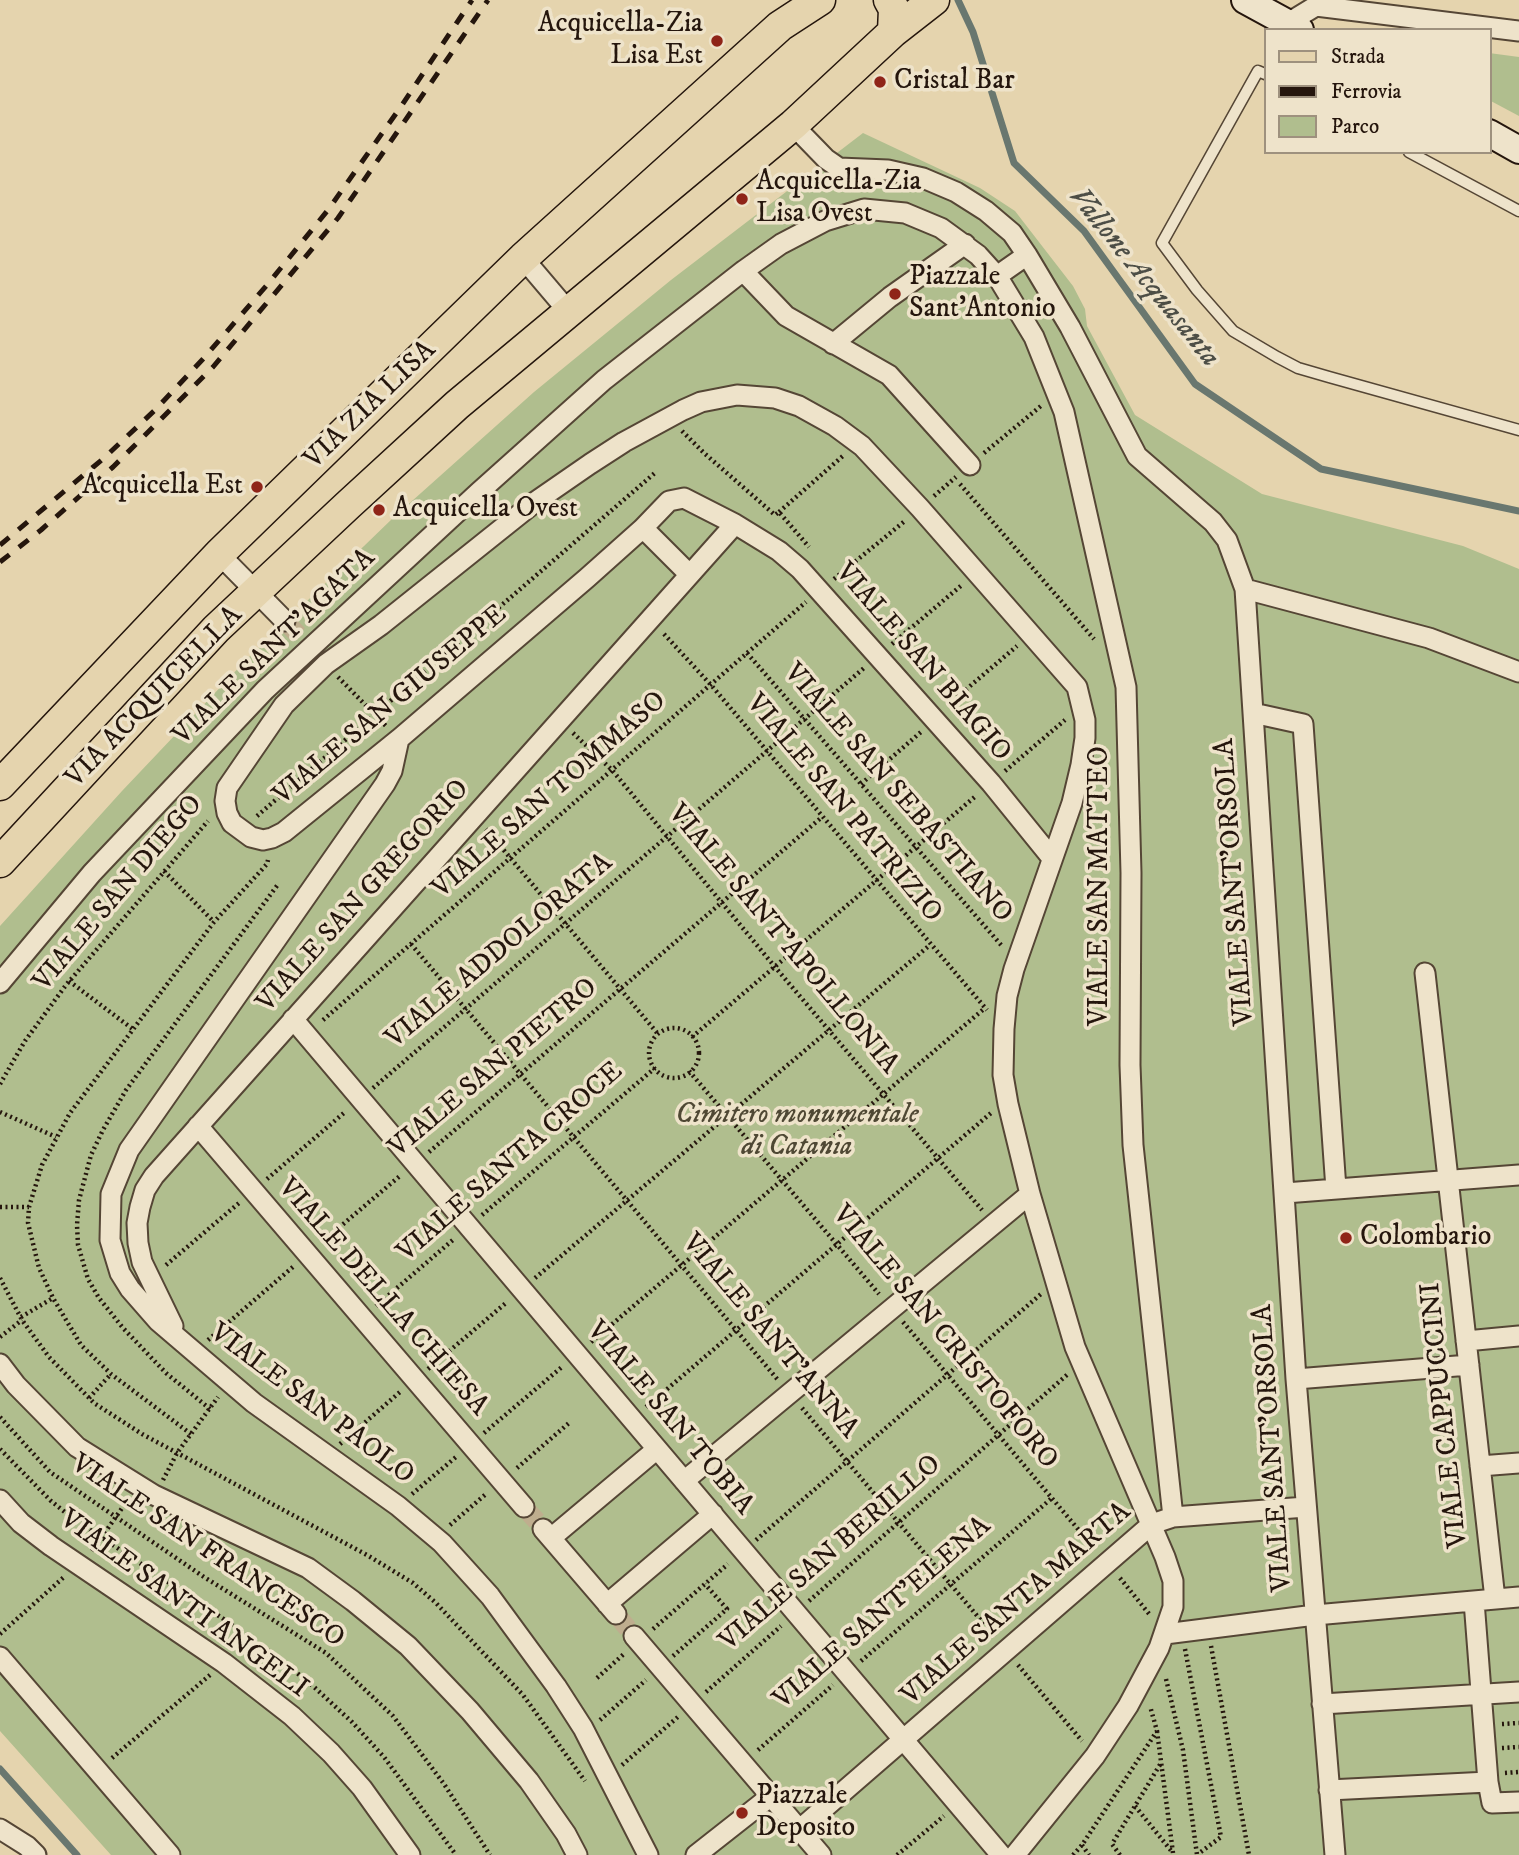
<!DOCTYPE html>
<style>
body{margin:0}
#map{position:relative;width:1519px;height:1855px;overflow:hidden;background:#e5d4ae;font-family:"IM FELL DW Pica",serif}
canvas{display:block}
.legend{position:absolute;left:1264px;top:28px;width:228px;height:126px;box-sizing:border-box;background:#eee3ca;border:2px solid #9e917e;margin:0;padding:9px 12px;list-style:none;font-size:21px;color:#25160d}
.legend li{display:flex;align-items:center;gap:14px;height:35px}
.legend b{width:35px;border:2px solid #9e917e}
</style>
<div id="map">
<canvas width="1519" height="1855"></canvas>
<ul class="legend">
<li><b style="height:9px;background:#e5d4ae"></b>Strada</li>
<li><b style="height:9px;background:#25160d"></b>Ferrovia</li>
<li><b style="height:19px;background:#b0be8e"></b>Parco</li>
</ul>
</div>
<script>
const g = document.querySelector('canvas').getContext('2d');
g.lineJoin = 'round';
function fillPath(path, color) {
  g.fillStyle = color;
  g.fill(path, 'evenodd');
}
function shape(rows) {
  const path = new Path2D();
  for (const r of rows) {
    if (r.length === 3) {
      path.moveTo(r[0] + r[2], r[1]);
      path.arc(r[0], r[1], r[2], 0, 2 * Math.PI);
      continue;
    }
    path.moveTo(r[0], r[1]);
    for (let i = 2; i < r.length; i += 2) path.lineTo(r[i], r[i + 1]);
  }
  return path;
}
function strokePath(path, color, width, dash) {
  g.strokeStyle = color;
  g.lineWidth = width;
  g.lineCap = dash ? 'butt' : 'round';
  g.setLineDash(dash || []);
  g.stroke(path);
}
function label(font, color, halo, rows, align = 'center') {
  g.font = font + ' "IM FELL DW Pica",serif';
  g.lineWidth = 7;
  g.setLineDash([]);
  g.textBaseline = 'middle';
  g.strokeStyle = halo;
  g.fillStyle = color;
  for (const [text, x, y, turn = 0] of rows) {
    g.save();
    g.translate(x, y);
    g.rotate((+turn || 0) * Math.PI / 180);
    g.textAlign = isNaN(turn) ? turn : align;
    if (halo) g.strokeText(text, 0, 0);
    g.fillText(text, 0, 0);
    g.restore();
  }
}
const green = shape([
 [1489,53,1519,57,1519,116,1489,100],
 [863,133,980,188,1015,211,1073,286,1085,309,1087,326,1135,415,1262,494,1463,546,1519,569,1519,1855,111,1855,0,1731,0,926,122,791,248,658,393,518,534,392,671,280]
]);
const stream = shape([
 [958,0,973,32,1014,163,1084,231,1195,384,1321,469,1519,511],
 [0,1769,77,1855]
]);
const streetTunnel = shape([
 [285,621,303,640],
 [524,1507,543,1528],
 [616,1614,634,1636]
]);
const path = shape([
 [682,431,704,453,775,515,779,512,809,547],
 [984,453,1042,405],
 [960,484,1094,639],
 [934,496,956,477],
 [779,512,844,455],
 [834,579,906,520],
 [664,634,711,685,987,1010],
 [892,644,963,584],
 [747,653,1002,946],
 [338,677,386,726],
 [949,704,1017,646],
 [573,733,612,770,775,967,982,1210],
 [1005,771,1065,720],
 [861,784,921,732],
 [257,816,656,472],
 [486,829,658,1034],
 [164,871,214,922],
 [411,944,778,1380],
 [69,981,134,1030],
 [323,1020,806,602],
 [674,1053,25],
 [692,1037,977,795],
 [689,1071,879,1294],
 [0,1084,25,1041,66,985,208,821],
 [373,1088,864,668],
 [0,1112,56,1137],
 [429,1152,822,817],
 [267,1179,345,1112],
 [0,1207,29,1207],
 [482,1215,655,1068],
 [322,1242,401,1175],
 [166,1265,239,1203],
 [0,1278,22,1320,49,1357,94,1403,142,1434,367,1555,413,1583,436,1603,523,1695,585,1781],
 [535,1278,930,945],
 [376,1306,454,1239],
 [21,1317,53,1298],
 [903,1322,1094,1548],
 [0,1337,22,1320],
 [208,1340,294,1266],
 [591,1342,985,1008],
 [428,1369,507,1302],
 [89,1398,111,1374],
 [646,1407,991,1113],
 [802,1408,995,1637],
 [210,1409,166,1373,123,1328,99,1298,88,1279,78,1245,77,1225,79,1200,91,1155,103,1130,126,1090,279,883],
 [0,1417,50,1472,204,1577,326,1653,393,1716,444,1784,490,1855],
 [484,1433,563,1366],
 [191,1434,111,1374,81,1345,53,1298,39,1268,28,1223,29,1207,42,1165,70,1113,214,922,267,864,268,860],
 [340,1444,400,1392],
 [0,1449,51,1501,71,1517,225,1620,277,1657,313,1686,352,1722,384,1757,456,1855],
 [517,1468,569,1423],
 [163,1480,177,1453,218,1397],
 [412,1494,456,1457],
 [450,1525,486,1494],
 [756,1540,1041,1294],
 [92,1551,127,1501],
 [1120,1578,1150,1615],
 [809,1601,1068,1374],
 [653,1629,728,1564],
 [0,1634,64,1577],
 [1211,1646,1249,1855],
 [1185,1649,1221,1837,1198,1854],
 [673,1656,727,1609,705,1584],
 [861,1661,1052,1498],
 [1018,1665,1082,1741],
 [597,1678,625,1653],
 [1166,1679,1183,1750,1197,1855],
 [706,1692,781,1626],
 [600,1720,646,1680],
 [1502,1724,1519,1723],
 [1502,1748,1519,1747],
 [758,1750,833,1685],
 [112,1758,210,1675],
 [622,1765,679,1716],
 [1505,1773,1519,1772],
 [1135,1806,1173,1853,1157,1731],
 [1082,1845,1089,1855],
 [897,1855,944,1816],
 [1073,1855,1082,1845,1157,1731,1150,1706],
 [1120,1855,1112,1844,1161,1763]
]);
const lane = shape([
 [1265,74,1258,71,1162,243,1197,290,1233,331,1277,357,1298,368,1329,377,1519,430],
 [1409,152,1519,211]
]);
const street = shape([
 [1288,23,1316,6,1519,31],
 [793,125,826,159,839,168,888,170,923,178,956,192,986,211,1012,233,1027,255,1070,327,1137,456,1213,522,1227,540,1245,589,1296,1379,1335,1855],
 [523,258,568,311],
 [743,271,786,316,889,375,970,465],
 [997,276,1034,337,1064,412,1126,687,1131,873,1130,1065,1133,1145,1173,1517],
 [833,344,890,297,965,244],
 [643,528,689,574],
 [219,554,285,621],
 [1245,589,1429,638,1519,672],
 [1253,713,1303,724,1336,1189],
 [399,739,392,771,385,784,129,1150,111,1194,110,1240,120,1273,130,1289,158,1321,254,1403,398,1506,442,1543,490,1596,556,1686,583,1728,648,1855],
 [1425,973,1495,1599],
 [0,983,92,873,265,690,479,492,604,380,743,271,781,244,825,221,864,209,905,213,941,228,978,255,997,276,1027,255],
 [293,1019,1001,1855],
 [198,1126,524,1507],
 [1285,1193,1519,1175],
 [173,1326,142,1262,138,1243,137,1223,140,1207,145,1190,154,1176,735,524],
 [1466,1341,1519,1336],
 [0,1364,16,1385,77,1447,154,1495,308,1568,353,1601,408,1646,470,1711,529,1781,566,1834,577,1855],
 [1296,1379,1469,1365],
 [1480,1466,1519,1463],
 [684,1481,1030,1194],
 [0,1500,21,1523,51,1546,224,1663,292,1716,331,1753,362,1788,410,1855],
 [543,1529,616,1614],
 [551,1538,657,1449],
 [1474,1601,1488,1782],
 [607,1604,713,1514],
 [1165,1634,1315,1615,1519,1597],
 [634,1636,821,1855],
 [0,1657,170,1855],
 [1322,1704,1519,1692],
 [1329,1790,1488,1782,1492,1803,1519,1802],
 [0,1829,27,1846,36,1855],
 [799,1830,1152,1524,1173,1517,1306,1507],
 [696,1855,771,1796],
 [1015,1855,1095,1756,1128,1706,1159,1648,1173,1607,1173,1581,1165,1557,1075,1347,1030,1194,1008,1104,1003,1075,1004,1029,1007,996,1014,969,1072,803,1081,765,1085,738,1085,720,1077,687,920,508,862,446,835,426,799,406,775,398,737,395,701,402,683,410,624,442,590,464,535,502,381,625,326,664,284,705,227,788,225,801,227,813,232,823,251,837,263,840,272,838,284,832,399,739,587,578,643,528,669,501,684,498,735,524,779,551,800,569,991,783,1051,857]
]);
const secondary = shape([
 [1245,0,1300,30],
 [1489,133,1519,150]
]);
const primary = shape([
 [889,0,894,9,893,32],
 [0,785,219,554,523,258,780,26,820,0],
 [0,862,216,629,347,506,457,405,793,125,893,32,934,0]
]);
const rail = shape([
 [0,545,104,458,154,411,203,359,267,285,328,210,402,105,472,0],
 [0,562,41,530,113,467,213,367,338,218,488,0]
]);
const markers = [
 [717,41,7,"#8f2418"],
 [880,82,7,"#8f2418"],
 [742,199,7,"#8f2418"],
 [895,294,7,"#8f2418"],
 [257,487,7,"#8f2418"],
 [379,510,7,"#8f2418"],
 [1346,1238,7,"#8f2418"],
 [742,1813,7,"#8f2418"]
];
const poiNames = [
 ["Acquicella-Zia",703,25,"right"],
 ["Lisa Est",703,57,"right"],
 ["Cristal Bar",894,82],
 ["Acquicella-Zia",756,183],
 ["Lisa Ovest",756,215],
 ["Piazzale",909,278],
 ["Sant'Antonio",909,310],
 ["Acquicella Est",243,487,"right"],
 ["Acquicella Ovest",393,510],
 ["Colombario",1360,1238],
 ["Piazzale",756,1797],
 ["Deposito",756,1829]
];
const streetNames = [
 ["VIA ZIA LISA",371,406,-44],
 ["VIALE SANT'AGATA",275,648,-44],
 ["VIALE SAN BIAGIO",922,663,49],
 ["VIA ACQUICELLA",155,698,-46],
 ["VIALE SAN GIUSEPPE",391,706,-40],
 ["VIALE SAN SEBASTIANO",897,794,49],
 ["VIALE SAN TOMMASO",550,796,-41],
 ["VIALE SAN PATRIZIO",843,809,50],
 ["VIALE SANT'ORSOLA",1236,882,-94],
 ["VIALE SAN MATTEO",1101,886,-90],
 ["VIALE SAN DIEGO",119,894,-50],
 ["VIALE SAN GREGORIO",364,897,-48],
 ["VIALE SANT'APOLLONIA",782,940,50],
 ["VIALE ADDOLORATA",500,952,-40],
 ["VIALE SAN PIETRO",494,1069,-40],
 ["VIALE SANTA CROCE",511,1163,-41],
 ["VIALE DELLA CHIESA",382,1298,49],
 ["VIALE SANT'ANNA",769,1337,50],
 ["VIALE SAN CRISTOFORO",944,1338,50],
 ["VIALE SAN PAOLO",311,1405,37],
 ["VIALE CAPPUCCINI",1446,1415,-96],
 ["VIALE SAN TOBIA",669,1419,50],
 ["VIALE SANT'ORSOLA",1274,1448,-94],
 ["VIALE SAN FRANCESCO",207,1552,34],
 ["VIALE SAN BERILLO",831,1554,-41],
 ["VIALE SANTI ANGELI",183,1605,36],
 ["VIALE SANTA MARTA",1017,1605,-41],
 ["VIALE SANT'ELENA",883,1614,-41]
];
const parkNames = [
 ["Cimitero monumentale",797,1116],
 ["di Catania",797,1148]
];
const waterNames = [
 ["Vallone Acquasanta",1143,278,51]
];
fillPath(green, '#b0be8e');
strokePath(stream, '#69776f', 7);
strokePath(streetTunnel, '#bfae8e', 19, [19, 10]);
strokePath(lane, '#554635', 13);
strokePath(street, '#554635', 23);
strokePath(secondary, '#25160d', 30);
strokePath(primary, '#25160d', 33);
strokePath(path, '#25160d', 4.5, [2, 3.5]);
strokePath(lane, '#eee3ca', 10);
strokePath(street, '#eee3ca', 19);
strokePath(secondary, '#eee3ca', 26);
strokePath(primary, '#e5d4ae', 30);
strokePath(rail, '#25160d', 5, [12, 12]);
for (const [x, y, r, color] of markers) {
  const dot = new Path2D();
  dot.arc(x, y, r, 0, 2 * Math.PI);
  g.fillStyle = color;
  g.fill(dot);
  strokePath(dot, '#eee3ca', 2.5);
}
label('28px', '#25160d', '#eee3ca', poiNames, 'left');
label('28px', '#25160d', '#eee3ca', streetNames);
label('italic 28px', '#4f4834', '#eee3ca', parkNames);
label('italic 30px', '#4d4e46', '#eee3ca', waterNames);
</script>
